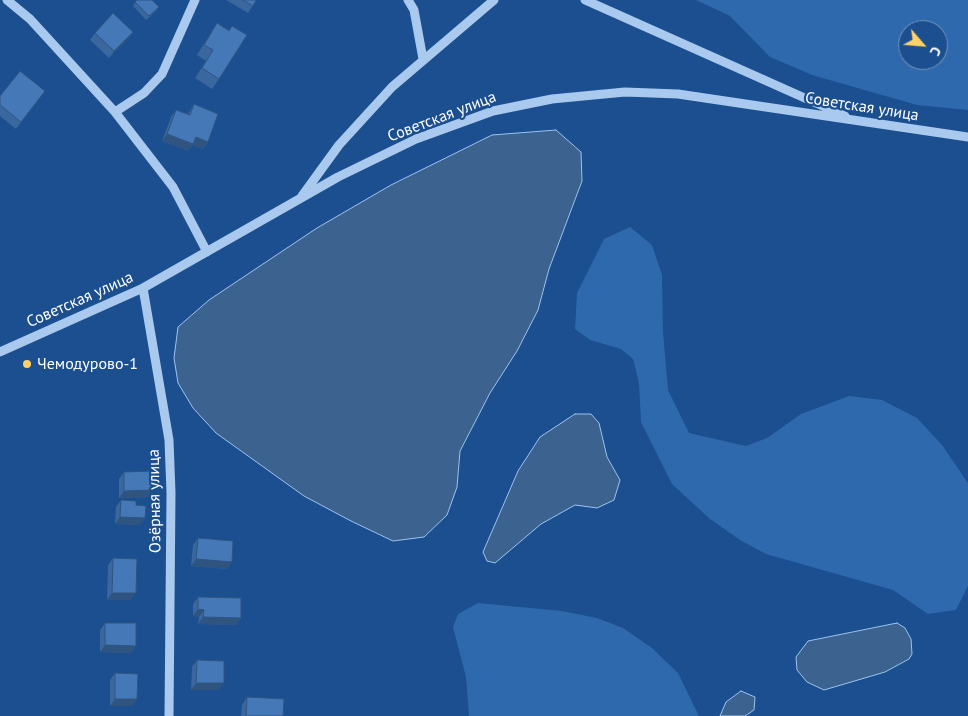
<!DOCTYPE html>
<meta charset="utf-8">
<style>
body{margin:0}
#map{position:relative;width:968px;height:716px;overflow:hidden;background:#1b4f8f;font-family:"PT Sans",sans-serif}
canvas{display:block}
.north{position:absolute;left:898px;top:20px;width:50px;height:50px;box-sizing:border-box;background:#1b4f8f;border:1px solid #7695bc;border-radius:50%;rotate:117deg;font-size:14px;font-weight:700;line-height:20px;text-align:center;color:#fff}
.north::after{content:'';display:block;margin:auto;width:18px;height:22px;background:#ffd166;clip-path:polygon(50% 0,100% 100%,50% 72%,0 100%)}
</style>
<div id="map">
<canvas width="968" height="716"></canvas>
<div class="north">С</div>
</div>
<script>
const g = document.querySelector('canvas').getContext('2d');
g.lineJoin = 'round';
function fillPath(path, color) {
  g.fillStyle = color;
  g.fill(path, 'evenodd');
}
function shape(rows) {
  const path = new Path2D();
  for (const r of rows) {
    path.moveTo(r[0], r[1]);
    for (let i = 2; i < r.length; i += 2) path.lineTo(r[i], r[i + 1]);
  }
  return path;
}
function strokePath(path, color, width, dash) {
  g.strokeStyle = color;
  g.lineWidth = width;
  g.lineCap = dash ? 'butt' : 'round';
  g.setLineDash(dash || []);
  g.stroke(path);
}
function label(font, color, halo, rows, align = 'center') {
  g.font = font + ' "PT Sans",sans-serif';
  g.lineWidth = 4.5;
  g.setLineDash([]);
  g.textBaseline = 'middle';
  g.strokeStyle = halo;
  g.fillStyle = color;
  for (const [text, x, y, turn = 0] of rows) {
    g.save();
    g.translate(x, y);
    g.rotate((+turn || 0) * Math.PI / 180);
    g.textAlign = isNaN(turn) ? turn : align;
    if (halo) g.strokeText(text, 0, 0);
    g.fillText(text, 0, 0);
    g.restore();
  }
}
const green = shape([
 [696,0,968,0,968,110,917,105,812,75,770,57,730,16],
 [908,30,938,30,938,60,908,60],
 [630,227,652,245,662,275,663,332,668,390,689,433,746,446,767,438,801,414,849,396,882,400,917,418,942,445,968,483,968,586,956,610,928,614,893,590,766,554,740,540,710,519,672,484,641,422,639,383,633,359,621,349,590,340,575,329,577,293,604,239],
 [478,603,562,611,597,618,623,628,652,648,678,673,699,716,469,716,466,677,453,627,458,614]
]);
const water = shape([
 [556,130,581,152,582,181,549,269,538,310,517,351,490,393,460,451,457,487,447,515,424,537,393,541,351,521,304,496,216,433,193,408,178,383,174,358,178,327,209,300,317,228,391,185,492,135,556,130],
 [575,414,591,414,599,423,607,457,620,480,614,500,597,508,575,505,541,524,495,563,487,561,483,552,518,471,540,437,575,414],
 [897,623,905,628,911,639,912,654,909,659,885,672,824,690,807,682,797,670,796,657,808,641,897,623],
 [741,691,755,697,754,710,745,716,720,716,726,702,741,691]
]);
const minor = shape([
 [7,0,30,19,115,112,173,187,207,252],
 [408,0,414,10,423,59],
 [585,0,845,116],
 [115,112,144,93,162,74,195,0],
 [302,196,339,145,392,87,494,0],
 [143,288,169,440,171,493,169,716],
 [0,352,143,288,338,177,416,139,493,111,552,99,625,92,678,94,968,137]
]);
const wall = shape([
 [226,0,256,0,248,13],
 [135,2,159,7,156,11,146,20,133,6],
 [217,23,229,30,232,26,219,79,212,89,195,78,206,61,197,55],
 [133,32,128,39,109,58,90,40,95,33],
 [0,96,40,98,16,129,0,116],
 [194,104,208,142,203,149,192,145,188,151,162,141,171,117,176,110,188,114],
 [124,472,149,497,119,498,119,479],
 [121,500,136,505,145,518,140,525,115,524,116,507],
 [198,538,232,562,227,569,191,566,193,545],
 [113,558,131,600,107,600,108,565],
 [198,597,241,618,236,625,198,624,199,617,193,616,193,604],
 [105,623,136,646,131,653,100,652,100,630],
 [197,660,219,690,191,690,192,667],
 [115,673,137,699,132,706,110,706,110,680],
 [247,697,283,716,241,716,242,705]
]);
const shadedWall = shape([
 [133,32,128,39,109,58,114,51],
 [45,91,40,98,16,129,21,122],
 [167,134,196,137,208,142,203,149,192,145,188,151,162,141],
 [154,490,149,497,119,498,124,491],
 [120,517,145,518,140,525,115,524],
 [196,559,232,562,227,569,191,566],
 [112,593,136,593,131,600,107,600],
 [198,609,204,610,199,617,193,616],
 [203,617,241,618,236,625,198,624],
 [105,645,136,646,131,653,100,652],
 [196,683,224,683,219,690,191,690],
 [115,699,137,699,132,706,110,706]
]);
const building = shape([
 [137,0,152,0,159,7,149,16,135,2,137,0],
 [243,0,256,0,253,6,243,0],
 [113,13,133,32,114,51,95,33,113,13],
 [217,23,229,31,232,26,247,35,219,79,202,68,213,50,204,45,217,23],
 [20,71,45,91,21,122,0,105,0,96,20,71],
 [194,104,218,114,208,142,196,137,193,144,167,134,176,110,190,115,194,104],
 [154,471,154,490,124,491,124,472,154,471],
 [121,500,136,501,136,505,146,506,145,518,120,517,121,500],
 [198,538,233,541,232,562,196,559,198,538],
 [113,558,137,559,136,593,112,593,113,558],
 [198,597,241,598,241,618,203,617,204,610,198,609,198,597],
 [105,623,136,623,136,646,105,645,105,623],
 [197,660,224,661,224,683,196,683,197,660],
 [115,673,138,674,137,699,115,699,115,673],
 [247,697,284,699,283,716,246,716,247,697]
]);
const markers = [
 [27,364,5,"#ffd166"]
];
const streetNames = [
 ["Советская улица",862,107,9],
 ["Советская улица",442,117,-21],
 ["Советская улица",80,300,-24],
 ["Озёрная улица",155,501,-91]
];
const poiNames = [
 ["Чемодурово-1",37,364]
];
fillPath(green, '#2e69ad');
fillPath(water, '#3c6290');
strokePath(water, '#9cc4f0', 1);
strokePath(minor, '#a9c9ee', 9);
fillPath(wall, '#3a679d');
fillPath(shadedWall, '#305480');
fillPath(building, '#4478b7');
strokePath(building, '#305480', 1);
for (const [x, y, r, color] of markers) {
  const dot = new Path2D();
  dot.arc(x, y, r, 0, 2 * Math.PI);
  g.fillStyle = color;
  g.fill(dot);
  strokePath(dot, '#1b4f8f', 2);
}
label('16px', '#fff', '#1b4f8f', streetNames);
label('16px', '#fff', '#1b4f8f', poiNames, 'left');
</script>
